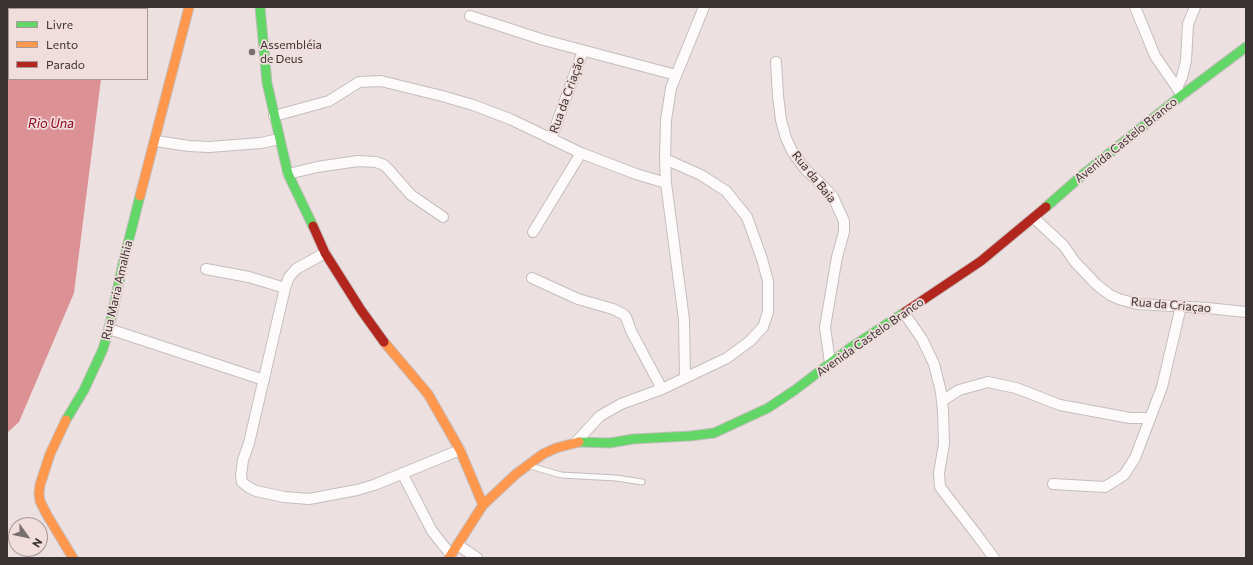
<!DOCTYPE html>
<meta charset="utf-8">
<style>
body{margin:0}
#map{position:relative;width:1253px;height:565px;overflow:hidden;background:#ece1e0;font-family:Commissioner,sans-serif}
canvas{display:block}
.frame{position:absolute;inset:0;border:8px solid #3a3333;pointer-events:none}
.legend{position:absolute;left:8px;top:8px;width:140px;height:72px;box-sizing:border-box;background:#f0dddc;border:1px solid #a79998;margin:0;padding:5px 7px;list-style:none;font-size:12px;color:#3a3333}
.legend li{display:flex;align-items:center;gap:8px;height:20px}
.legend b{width:20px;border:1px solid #a79998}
.north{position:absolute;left:8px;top:517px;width:40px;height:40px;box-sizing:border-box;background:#f0dddc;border:1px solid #a79998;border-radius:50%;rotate:123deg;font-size:11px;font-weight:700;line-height:16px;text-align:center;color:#3a3333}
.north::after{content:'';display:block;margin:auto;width:14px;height:18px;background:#787070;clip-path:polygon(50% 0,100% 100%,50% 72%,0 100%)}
</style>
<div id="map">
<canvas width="1253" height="565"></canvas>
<div class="frame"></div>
<ul class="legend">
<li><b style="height:5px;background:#63d668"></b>Livre</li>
<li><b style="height:5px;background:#ff974d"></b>Lento</li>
<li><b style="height:5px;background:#b3261e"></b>Parado</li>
</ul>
<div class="north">N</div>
</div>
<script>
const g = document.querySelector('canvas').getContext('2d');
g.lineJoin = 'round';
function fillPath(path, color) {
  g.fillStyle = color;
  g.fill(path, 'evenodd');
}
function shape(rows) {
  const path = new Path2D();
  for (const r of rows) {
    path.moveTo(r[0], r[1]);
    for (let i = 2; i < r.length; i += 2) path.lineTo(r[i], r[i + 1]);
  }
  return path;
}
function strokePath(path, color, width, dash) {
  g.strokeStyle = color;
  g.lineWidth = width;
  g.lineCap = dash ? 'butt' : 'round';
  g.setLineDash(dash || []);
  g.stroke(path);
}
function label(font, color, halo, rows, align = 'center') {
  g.font = font + ' Commissioner,sans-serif';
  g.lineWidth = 3.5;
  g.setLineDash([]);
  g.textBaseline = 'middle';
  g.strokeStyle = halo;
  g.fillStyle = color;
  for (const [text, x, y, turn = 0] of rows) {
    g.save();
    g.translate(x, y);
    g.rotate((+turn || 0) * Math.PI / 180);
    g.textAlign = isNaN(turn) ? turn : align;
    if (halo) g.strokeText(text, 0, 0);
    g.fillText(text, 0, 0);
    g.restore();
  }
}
const water = shape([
 [7,7,110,7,109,9,9,9,9,79,101,79,74,293,19,422,7,433]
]);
const lane = shape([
 [530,466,561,475,616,478,642,482]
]);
const street = shape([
 [1135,7,1155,56,1182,95],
 [470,16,544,40,676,75],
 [776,62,778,96,781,120,786,138,793,153,806,170,821,184,833,197,844,221,844,232,837,257,825,327,830,363],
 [1177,88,1182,77,1186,61,1188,24,1195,7],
 [274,116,329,101,359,82,381,81,442,96,473,105,510,119,581,153,636,174,666,183],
 [551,139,583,51],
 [156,141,189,146,209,147,261,143,279,139],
 [288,174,317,167,358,161,376,162,384,165,389,170,411,195,443,217],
 [1034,218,1064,246,1075,262,1097,285,1110,295,1119,299,1137,304,1207,308,1246,312],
 [533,232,581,153],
 [206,269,249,277,285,288,289,277,296,269,325,253],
 [532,278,578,299,613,309,623,314,626,317,631,331,662,389],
 [285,288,249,443,243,460,241,475,242,482,248,487,256,491,284,497,309,499,357,490,374,485,460,450],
 [904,313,922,339,934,364,941,392,943,411,944,444,939,473,940,487,977,535,994,558],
 [109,329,264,380],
 [685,378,684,320,666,183,665,159,666,120,671,88,704,7],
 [942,401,959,390,988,382,1016,388,1060,405,1130,418,1150,418],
 [576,442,600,416,621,404,662,389,727,358,750,341,763,327,768,312,768,281,762,259,747,217,726,191,701,175,665,159],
 [402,473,432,531,451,555],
 [1053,484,1105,487,1124,475,1135,458,1162,387,1181,306],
 [458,545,477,558]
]);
const fast = shape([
 [260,7,267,83,288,174,313,226],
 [1046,207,1086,172,1182,95,1246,47],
 [66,420,84,390,103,349,109,329,124,259,140,196],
 [579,442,610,443,633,439,690,436,714,433,768,408,795,390,850,348,905,312]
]);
const slow = shape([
 [140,196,189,7],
 [384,342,428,394,460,450,483,505],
 [66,420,50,454,40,485,39,493,40,501,47,515,73,558],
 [449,558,483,505,516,474,543,454,556,448,579,442]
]);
const jam = shape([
 [313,226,325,253,361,310,384,342],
 [905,312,981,261,1046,207]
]);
const markers = [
 [252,52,4,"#787070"]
];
const poiNames = [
 ["Assembléia",260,45],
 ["de Deus",260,59]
];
const streetNames = [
 ["Rua da Criação",567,95,-70],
 ["Avenida Castelo Branco",1126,140,-39],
 ["Rua da Baia",814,177,51],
 ["Rua Maria Amalhia",117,290,-77],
 ["Rua da Criaçao",1171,305,5],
 ["Avenida Castelo Branco",870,337,-35]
];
const waterNames = [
 ["Rio Una",51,124]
];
fillPath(water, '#dc9194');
strokePath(lane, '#c5bdbc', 7);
strokePath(street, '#c5bdbc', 12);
strokePath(fast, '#c5bdbc', 11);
strokePath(slow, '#c5bdbc', 11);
strokePath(jam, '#c5bdbc', 11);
strokePath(lane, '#fcfafa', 5);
strokePath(street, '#fcfafa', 10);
strokePath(fast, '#63d668', 9);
strokePath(slow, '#ff974d', 9);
strokePath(jam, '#b3261e', 9);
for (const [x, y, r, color] of markers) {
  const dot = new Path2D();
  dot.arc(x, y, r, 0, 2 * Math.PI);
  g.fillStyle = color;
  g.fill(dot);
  strokePath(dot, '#f0dddc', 1.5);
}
label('12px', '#3a3333', '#f0dddc', poiNames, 'left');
label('12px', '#3a3333', '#f0dddc', streetNames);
label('italic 13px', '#8a0625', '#f0dddc', waterNames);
</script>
